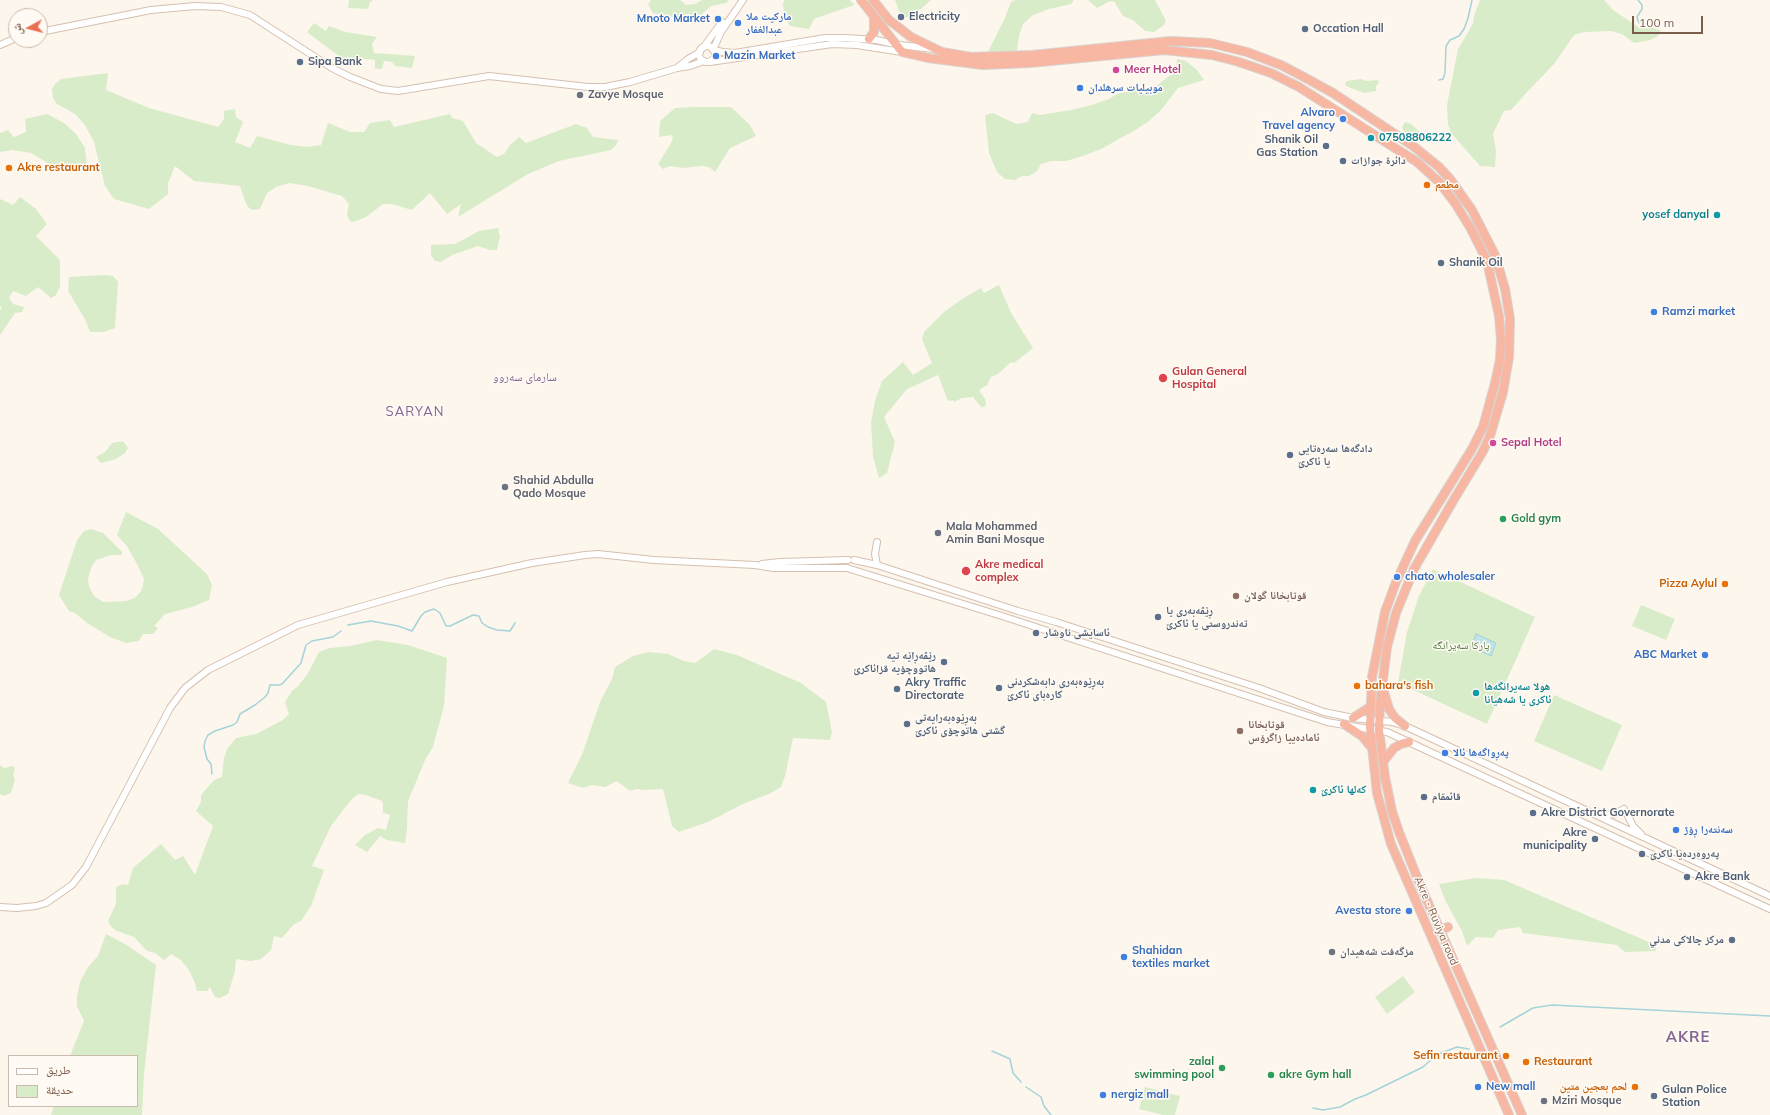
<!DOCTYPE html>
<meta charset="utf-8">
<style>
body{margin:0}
#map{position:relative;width:1770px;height:1115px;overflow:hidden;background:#fdf6ec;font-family:Mulish,"Noto Naskh Arabic",sans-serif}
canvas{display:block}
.legend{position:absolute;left:8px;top:1055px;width:130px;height:52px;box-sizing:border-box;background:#fffaf3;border:1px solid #cabbb1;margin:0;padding:5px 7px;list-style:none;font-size:12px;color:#7a5c4d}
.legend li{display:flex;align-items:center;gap:8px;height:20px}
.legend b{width:20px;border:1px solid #cabbb1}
.north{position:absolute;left:8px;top:8px;width:40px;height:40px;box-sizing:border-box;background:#fffaf3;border:1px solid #cabbb1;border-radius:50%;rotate:263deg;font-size:11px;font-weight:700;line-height:16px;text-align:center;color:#7a5c4d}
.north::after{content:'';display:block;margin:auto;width:14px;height:18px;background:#e76f51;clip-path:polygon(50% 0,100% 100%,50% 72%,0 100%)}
.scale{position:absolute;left:1632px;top:16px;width:71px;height:18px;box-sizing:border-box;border:2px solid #7a5c4d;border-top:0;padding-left:5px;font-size:12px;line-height:14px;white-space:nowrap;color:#7a5c4d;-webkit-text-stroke:3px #fffaf3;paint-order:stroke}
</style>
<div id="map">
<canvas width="1770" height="1115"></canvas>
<ul class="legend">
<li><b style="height:5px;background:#fff"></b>طريق</li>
<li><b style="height:11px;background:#d8ecc9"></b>حديقة</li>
</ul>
<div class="north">ش</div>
<div class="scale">100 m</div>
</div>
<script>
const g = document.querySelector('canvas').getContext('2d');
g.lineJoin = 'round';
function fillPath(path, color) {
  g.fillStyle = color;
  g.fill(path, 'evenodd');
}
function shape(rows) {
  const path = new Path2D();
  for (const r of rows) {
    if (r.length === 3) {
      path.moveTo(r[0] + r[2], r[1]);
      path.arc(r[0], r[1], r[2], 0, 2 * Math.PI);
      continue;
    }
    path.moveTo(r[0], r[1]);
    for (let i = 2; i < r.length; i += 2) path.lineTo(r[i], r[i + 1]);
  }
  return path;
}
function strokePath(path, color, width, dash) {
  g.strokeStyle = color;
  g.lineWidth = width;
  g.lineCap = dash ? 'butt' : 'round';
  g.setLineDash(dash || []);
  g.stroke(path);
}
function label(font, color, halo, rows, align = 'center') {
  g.font = font + ' Mulish,"Noto Naskh Arabic",sans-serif';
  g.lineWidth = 3;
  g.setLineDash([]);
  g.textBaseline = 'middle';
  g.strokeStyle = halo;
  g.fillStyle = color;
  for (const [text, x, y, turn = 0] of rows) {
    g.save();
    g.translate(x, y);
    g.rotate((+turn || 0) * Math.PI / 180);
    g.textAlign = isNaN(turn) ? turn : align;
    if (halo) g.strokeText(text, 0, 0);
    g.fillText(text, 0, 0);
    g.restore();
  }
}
const green = shape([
 [349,0,373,0,370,2,368,9,348,8],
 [651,0,680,0,686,5,695,4,702,0,729,0,726,3,711,6,699,17,678,18,653,13,648,5],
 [785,0,850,0,854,5,814,19,809,29,790,26,784,17,783,3],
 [895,0,931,0,915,14,902,19],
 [1016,0,1074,0,1071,4,1049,9,1033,15,1023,24,1019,36,1017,51,988,52,1004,20,1011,2],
 [1088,0,1155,0,1166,21,1164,25,1154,32,1145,31,1133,20,1123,16,1114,1,1108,2,1097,8],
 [1480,0,1604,0,1613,10,1640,28,1652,27,1661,31,1658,36,1650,40,1634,43,1622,34,1611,31,1584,32,1574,35,1554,64,1528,91,1511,110,1504,111,1493,134,1496,150,1495,167,1480,166,1452,134,1448,125,1447,105,1458,49,1473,24,1474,16],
 [314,23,326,31,329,26,345,32,377,37,372,44,374,53,415,56,412,68,395,66,392,62,384,61,382,69,375,69,375,60,356,58,344,60,307,32],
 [1177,59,1186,61,1197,70,1204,80,1178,88,1162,109,1149,121,1137,129,1101,149,1083,156,1066,161,1051,161,1041,164,1037,171,1029,176,1022,176,1015,180,1005,179,997,172,989,153,985,115,993,113,1016,124,1028,122,1032,113,1040,115,1071,110,1092,105,1109,99,1117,94,1156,86,1176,71],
 [108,73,106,90,149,108,218,127,224,119,224,111,235,109,236,117,243,122,235,142,250,148,257,136,291,145,307,147,321,145,328,123,350,132,364,132,370,123,390,120,394,127,450,114,452,118,463,121,476,143,497,157,504,154,510,145,519,137,526,143,576,124,587,128,593,137,618,140,616,145,611,150,559,161,528,174,458,217,461,204,447,214,430,193,412,210,392,204,383,204,366,217,353,222,350,221,347,215,349,204,342,196,308,186,289,183,276,187,267,193,260,209,253,210,248,207,245,201,240,186,194,181,175,166,168,183,168,194,149,209,114,199,105,186,94,142,85,125,75,114,57,104,53,98,52,89,55,84,61,79],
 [1361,79,1366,81,1378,80,1379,83,1376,86,1376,91,1364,93,1346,86,1345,83,1347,81],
 [695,107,731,107,750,125,756,136,730,148,715,172,709,167,702,166,682,168,670,166,663,169,658,164,671,143,673,138,671,135,659,137,660,121,675,108],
 [47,114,64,123,76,134,85,148,87,164,56,168,31,153,12,150,0,152,0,133,8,130,14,137,26,132,25,119],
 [1405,122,1411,124,1423,135,1425,140,1424,141,1421,142,1413,139,1403,130,1402,127],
 [20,197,36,209,47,224,36,236,60,260,60,286,56,295,51,298,38,287,26,296,13,291,9,298,13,304,24,307,22,312,15,313,0,335,0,310,2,308,0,306,0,199,13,205],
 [498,228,500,237,497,250,490,250,478,246,452,255,441,262,435,261,431,255,431,245,455,244,479,231],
 [104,275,113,276,118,282,115,328,104,332,90,332,85,319,68,291,69,277],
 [999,285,1011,313,1033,348,1014,363,1011,362,998,374,991,377,987,385,979,390,985,399,986,405,982,408,973,397,962,398,954,402,953,400,948,401,938,375,907,389,884,417,895,442,887,473,879,478,873,457,871,422,875,401,882,381,903,362,913,375,932,363,922,339,924,332,944,312,962,299,981,288,984,293],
 [123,441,128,448,125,453,116,459,101,463,96,457,105,452,112,443],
 [126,512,158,529,207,574,212,585,209,600,192,607,165,614,154,626,158,628,153,634,143,634,139,641,126,643,110,637,87,623,75,613,69,611,59,595,77,540,84,531,91,529,103,533,122,552,122,555,111,555,96,560,91,568,88,579,89,586,94,596,103,602,126,601,135,598,142,590,144,579,138,566,127,546,117,535],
 [1433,569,1535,617,1487,724,1398,683,1407,632,1419,596],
 [1641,605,1675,619,1666,640,1632,626],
 [377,640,408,645,447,658,444,706,433,747,426,758,408,801,407,829,405,843,387,840,380,836,367,852,355,845,365,835,378,828,386,830,390,815,383,813,383,804,382,801,366,795,358,794,351,800,331,826,319,851,312,866,324,870,311,906,301,921,294,924,282,938,274,936,271,950,261,959,251,961,236,959,235,971,228,994,220,998,215,997,210,987,207,991,197,991,195,983,189,970,181,960,171,954,164,960,155,953,147,951,134,937,115,930,110,925,108,921,116,904,116,887,122,884,128,885,133,868,161,844,175,860,183,856,195,875,213,826,196,811,201,802,201,795,214,780,222,777,224,758,227,749,236,738,256,734,283,720,289,714,285,702,292,691,297,687,307,675,319,652,330,648,350,646],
 [714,649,737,655,801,683,826,702,832,732,830,740,793,738,785,776,781,787,771,793,743,804,708,822,679,832,672,826,663,789,645,790,637,789,630,791,617,781,605,787,592,785,583,788,568,783,583,752,600,702,612,679,615,667,633,656,649,652,668,654,684,661,695,663],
 [1554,695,1622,725,1602,771,1534,741],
 [0,765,4,768,13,766,15,770,13,775,15,779,11,793,3,796,0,794],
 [1476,878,1504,880,1656,945,1656,951,1625,952,1617,945,1523,933,1520,927,1498,930,1493,938,1476,937,1467,946,1462,931,1446,902,1439,884],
 [106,934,125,944,156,965,144,1074,142,1115,51,1115,54,1106,137,1106,137,1056,70,1056,84,1021,77,1006,77,996,80,982,88,967,98,956],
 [1403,976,1415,992,1387,1014,1375,997],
 [1145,1087,1180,1096,1175,1115,1163,1115,1139,1109]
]);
const water = shape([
 [1476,634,1496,643,1491,656,1471,647,1476,634]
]);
const stream = shape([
 [1638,0,1642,5,1642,9,1637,17,1639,23],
 [1439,80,1443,79,1445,73,1446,46,1450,40,1459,36,1464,29,1468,18,1472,0],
 [348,625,371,621,398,626,412,631,421,616,425,612,434,609,440,613,446,626,450,626,473,615,479,616,482,623,488,627,497,630,510,631,515,623],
 [212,774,211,764,207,759,204,747,205,741,208,735,215,731,233,725,237,722,240,714,255,705,265,697,268,693,270,685,279,685,282,684,301,663,306,645,312,641,333,637,341,631],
 [1500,1027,1533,1008,1552,1005,1770,1016],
 [992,1051,1010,1059,1013,1073,1021,1082],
 [1026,1087,1041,1097,1044,1106,1051,1115],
 [1313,1108,1323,1110,1340,1107,1355,1099,1366,1095,1423,1067,1433,1058,1441,1053,1457,1047,1469,1049]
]);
const secondary = shape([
 [743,0,721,32,713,50,723,52,735,53,825,38,846,38,876,40,900,45,933,49],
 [40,32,151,10,195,6,221,7,250,15,332,68,350,77,381,89,398,91,489,76,588,87,605,87,630,82,677,68,690,66,704,61],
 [0,45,16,38],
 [707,54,8],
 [703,48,722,22],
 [710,62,832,44,857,45,902,52],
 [677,68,688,59,700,52],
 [854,560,877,565,1018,611,1056,622,1259,688,1324,712,1353,718,1392,722,1405,726,1770,896],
 [762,564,780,562,848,560],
 [877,565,875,554,877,542],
 [850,569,1002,616,1327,722,1387,732,1770,909],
 [1627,814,1633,826,1641,834],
 [1602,816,1614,814,1624,809],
 [0,907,17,908,36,906,46,903,72,885,86,867,159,729,170,708,185,688,208,670,298,625,447,582,532,563,585,555,598,554,654,560,755,565,773,568,847,568]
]);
const highway = shape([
 [861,0,902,52,928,58,983,65,1030,63,1164,50,1212,55,1239,62,1271,73,1299,87,1417,162,1439,182,1455,203,1471,229,1487,261,1499,316,1501,339,1500,360,1495,383,1483,427,1472,449,1415,541,1396,582,1385,612,1372,677,1370,728,1377,793,1391,844,1509,1115],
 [873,0,889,20,911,37,942,52,971,57,1032,55,1171,41,1210,43,1247,52,1281,65,1302,76,1333,93,1413,146,1439,167,1450,179,1472,210,1495,255,1505,289,1510,319,1509,357,1503,392,1490,436,1482,453,1453,501,1414,569,1396,613,1387,647,1380,704,1379,730,1385,777,1392,811,1399,832,1421,887,1522,1115],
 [869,39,874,32,874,19],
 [1384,692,1389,709,1395,718,1405,726],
 [1353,718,1370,707],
 [1344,724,1362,736,1370,746],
 [1383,762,1394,748,1401,744,1409,742],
 [1440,930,1448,927]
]);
const markers = [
 [901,17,4,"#5c6f8a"],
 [718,19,4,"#3f7fe0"],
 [738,23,4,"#3f7fe0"],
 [1305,29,4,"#5c6f8a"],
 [716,56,4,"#3f7fe0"],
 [300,62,4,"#5c6f8a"],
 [1116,70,4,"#d1479c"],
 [1080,88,4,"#3f7fe0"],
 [580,95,4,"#6b7280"],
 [1343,119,4,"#3f7fe0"],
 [1371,138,4,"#0f9aa8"],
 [1326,146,4,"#5c6f8a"],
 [1343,161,4,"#5c6f8a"],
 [9,168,4,"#e8710a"],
 [1427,185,4,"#e8710a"],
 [1717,215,4,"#0f9aa8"],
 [1441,263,4,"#5c6f8a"],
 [1654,312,4,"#3f7fe0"],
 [1163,378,5,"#e0444e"],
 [1493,443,4,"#d1479c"],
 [1290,455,4,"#5c6f8a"],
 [505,487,4,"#6b7280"],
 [1503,519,4,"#2e9e5b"],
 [938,533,4,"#6b7280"],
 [966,571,5,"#e0444e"],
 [1397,577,4,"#3f7fe0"],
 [1725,584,4,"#e8710a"],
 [1236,596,4,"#8d6e63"],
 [1158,617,4,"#5c6f8a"],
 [1036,633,4,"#5c6f8a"],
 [1705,655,4,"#3f7fe0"],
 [944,662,4,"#5c6f8a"],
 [1357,686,4,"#e8710a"],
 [999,688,4,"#5c6f8a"],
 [897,689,4,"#5c6f8a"],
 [1476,693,4,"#0f9aa8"],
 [907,724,4,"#5c6f8a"],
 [1240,731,4,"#8d6e63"],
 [1445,753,4,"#3f7fe0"],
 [1313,790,4,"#0f9aa8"],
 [1424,797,4,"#5c6f8a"],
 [1533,813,4,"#5c6f8a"],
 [1676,830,4,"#3f7fe0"],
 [1595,839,4,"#5c6f8a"],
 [1642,854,4,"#5c6f8a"],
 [1687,877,4,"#5c6f8a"],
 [1409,911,4,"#3f7fe0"],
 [1732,940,4,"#5c6f8a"],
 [1332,952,4,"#6b7280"],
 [1124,957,4,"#3f7fe0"],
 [1506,1056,4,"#e8710a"],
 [1526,1062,4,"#e8710a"],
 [1222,1068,4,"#2e9e5b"],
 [1271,1075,4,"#2e9e5b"],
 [1478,1087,4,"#3f7fe0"],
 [1635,1087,4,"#e8710a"],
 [1103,1095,4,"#3f7fe0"],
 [1654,1096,4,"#5c6f8a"],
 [1544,1101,4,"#6b7280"]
];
const shopNames = [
 ["ماركيت ملا",746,17],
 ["عبدالغفار",746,30],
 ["Mnoto Market",710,19,"right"],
 ["Mazin Market",724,56],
 ["موبيليات سرهلدان",1088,88],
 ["Alvaro",1335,113,"right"],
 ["Travel agency",1335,126,"right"],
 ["Ramzi market",1662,312],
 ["chato wholesaler",1405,577],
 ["ABC Market",1697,655,"right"],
 ["پەڕواگەها ئالا",1453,753],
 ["سەنتەرا ڕۆژ",1684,830],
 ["Avesta store",1401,911,"right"],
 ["Shahidan",1132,951],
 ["textiles market",1132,964],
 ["New mall",1486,1087],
 ["nergiz mall",1111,1095]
];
const serviceNames = [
 ["Electricity",909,17],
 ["Occation Hall",1313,29],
 ["Sipa Bank",308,62],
 ["Shanik Oil",1318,140,"right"],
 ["Gas Station",1318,153,"right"],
 ["دائرة جوازات",1351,161],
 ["Shanik Oil",1449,263],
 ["دادگەها سەرەتایی",1298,449],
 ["یا ئاکرێ",1298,462],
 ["ڕێڤەبەری یا",1166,611],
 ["تەندروستی یا ئاکرێ",1166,624],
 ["ئاسايشى ناوشار",1044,633],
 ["رێڤەڕاێە تیە",936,656,"right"],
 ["هاتووچۆیە قزائاکرێ",936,669,"right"],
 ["بەڕێوەبەری دابەشکردنی",1007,682],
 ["کارەبای ئاکرێ",1007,695],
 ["Akry Traffic",905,683],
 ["Directorate",905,696],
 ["بەڕێوەبەرایەتی",915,718],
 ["گشتی هاتوچۆی ئاکرێ",915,731],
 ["قائمقام",1432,797],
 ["Akre District Governorate",1541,813],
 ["Akre",1587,833,"right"],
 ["municipality",1587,846,"right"],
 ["پەروەردەیا ئاكرێ",1650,854],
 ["Akre Bank",1695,877],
 ["مركز چالاکى مدني",1724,940,"right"],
 ["Gulan Police",1662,1090],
 ["Station",1662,1103]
];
const hotelNames = [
 ["Meer Hotel",1124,70],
 ["Sepal Hotel",1501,443]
];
const worshipNames = [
 ["Zavye Mosque",588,95],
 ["Shahid Abdulla",513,481],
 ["Qado Mosque",513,494],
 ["Mala Mohammed",946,527],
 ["Amin Bani Mosque",946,540],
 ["مزگەفت شه‌هيدان",1340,952],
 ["Mziri Mosque",1552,1101]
];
const cultureNames = [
 ["07508806222",1379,138],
 ["yosef danyal",1709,215,"right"],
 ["هولا سەیرانگەها",1484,687],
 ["ئاکری یا شەهیانا",1484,700],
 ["کەلها ئاکرێ",1321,790]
];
const foodNames = [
 ["Akre restaurant",17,168],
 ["مطعم",1435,185],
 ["Pizza Aylul",1717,584,"right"],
 ["bahara's fish",1365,686],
 ["Sefin restaurant",1498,1056,"right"],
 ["Restaurant",1534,1062],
 ["لحم بعجين متين",1627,1087,"right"]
];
const healthNames = [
 ["Gulan General",1172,372],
 ["Hospital",1172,385],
 ["Akre medical",975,565],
 ["complex",975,578]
];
const leisureNames = [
 ["Gold gym",1511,519],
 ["zalal",1214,1062,"right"],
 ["swimming pool",1214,1075,"right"],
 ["akre Gym hall",1279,1075]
];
const educationNames = [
 ["قوتابخانا گولان",1244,596],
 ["قوتابخانا",1248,725],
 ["ئامادەییا زاگرۆس",1248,738]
];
const parkNames = [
 ["پارکا سەیرانگه",1461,646]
];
const streetNames = [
 ["Akre - Ruviya road",1436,921,67]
];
const neighbourhoodNames = [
 ["سارمای سەروو",525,377]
];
const quarterNames = [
 ["SARYAN",415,412]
];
const districtNames = [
 ["AKRE",1688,1037]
];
fillPath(green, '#d8ecc9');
fillPath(water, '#bfe3e8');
strokePath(water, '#a5d3da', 1);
strokePath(stream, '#a5d3da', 1.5);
strokePath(secondary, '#d6c0b0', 8);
strokePath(highway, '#dad1cd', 10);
strokePath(secondary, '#fff', 6);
strokePath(highway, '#f7b7a3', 8);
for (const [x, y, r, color] of markers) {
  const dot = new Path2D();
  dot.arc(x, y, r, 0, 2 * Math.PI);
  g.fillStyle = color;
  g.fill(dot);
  strokePath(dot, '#fffaf3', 1.5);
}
label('bold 11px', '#366cbe', '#fffaf3', shopNames, 'left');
label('bold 11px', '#4e5e75', '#fffaf3', serviceNames, 'left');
label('bold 11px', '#b23c85', '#fffaf3', hotelNames, 'left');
label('bold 11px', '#5b616d', '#fffaf3', worshipNames, 'left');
label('bold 11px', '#0d838f', '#fffaf3', cultureNames, 'left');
label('bold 11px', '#c56008', '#fffaf3', foodNames, 'left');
label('bold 11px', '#be3a42', '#fffaf3', healthNames, 'left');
label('bold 11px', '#27864d', '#fffaf3', leisureNames, 'left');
label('bold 11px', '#785e54', '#fffaf3', educationNames, 'left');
label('11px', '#537a41', '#fffaf3', parkNames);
label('11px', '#7a5c4d', '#fffaf3', streetNames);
label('12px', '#846695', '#fffaf3', neighbourhoodNames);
g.letterSpacing = '1px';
label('13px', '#846695', '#fffaf3', quarterNames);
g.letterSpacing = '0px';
g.letterSpacing = '1px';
label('bold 15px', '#846695', '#fffaf3', districtNames);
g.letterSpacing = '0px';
</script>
